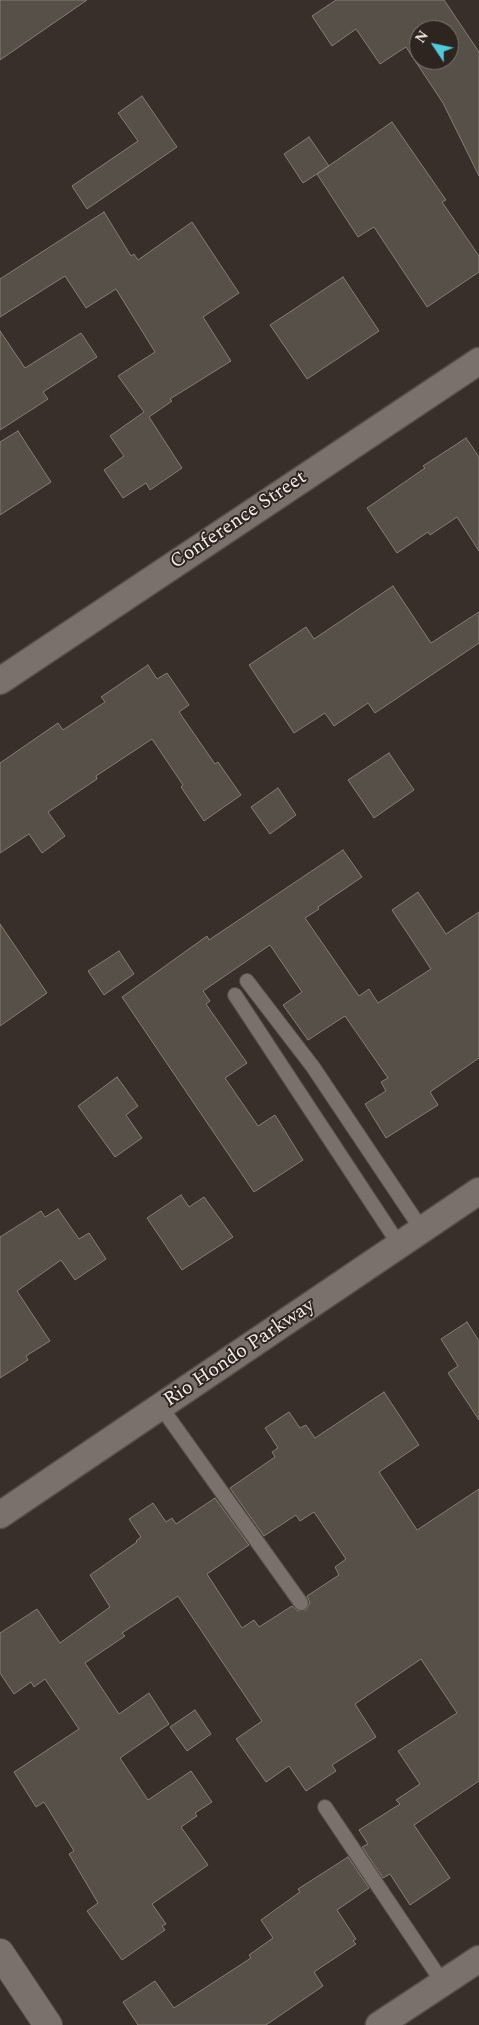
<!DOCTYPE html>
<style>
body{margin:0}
#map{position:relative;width:479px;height:2025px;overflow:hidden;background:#382f2a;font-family:Spectral,serif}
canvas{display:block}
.north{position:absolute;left:409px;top:20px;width:50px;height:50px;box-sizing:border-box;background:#2e2521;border:1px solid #7c7471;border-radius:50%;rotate:304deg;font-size:14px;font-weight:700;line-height:20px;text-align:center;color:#f1ebe8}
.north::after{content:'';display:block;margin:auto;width:18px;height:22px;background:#53cadc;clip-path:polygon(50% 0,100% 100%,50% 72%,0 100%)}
</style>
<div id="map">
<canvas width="479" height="2025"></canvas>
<div class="north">N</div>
</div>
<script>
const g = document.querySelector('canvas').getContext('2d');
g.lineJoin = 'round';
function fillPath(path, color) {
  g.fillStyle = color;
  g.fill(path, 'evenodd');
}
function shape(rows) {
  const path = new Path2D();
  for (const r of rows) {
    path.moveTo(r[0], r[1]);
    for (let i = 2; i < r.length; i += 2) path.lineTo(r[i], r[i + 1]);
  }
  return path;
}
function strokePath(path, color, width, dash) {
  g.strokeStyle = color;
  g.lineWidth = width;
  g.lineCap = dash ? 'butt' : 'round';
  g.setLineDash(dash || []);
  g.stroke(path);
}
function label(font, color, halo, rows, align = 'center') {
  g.font = font + ' Spectral,serif';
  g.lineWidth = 4;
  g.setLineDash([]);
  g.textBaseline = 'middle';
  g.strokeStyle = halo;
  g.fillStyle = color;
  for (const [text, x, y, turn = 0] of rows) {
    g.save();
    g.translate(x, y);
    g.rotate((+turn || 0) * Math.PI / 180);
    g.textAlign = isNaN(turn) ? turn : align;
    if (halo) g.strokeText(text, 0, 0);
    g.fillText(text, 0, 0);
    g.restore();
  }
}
const building = shape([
 [0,0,87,0,0,60,0,0],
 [336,0,444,0,479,52,479,176,443,103,406,47,380,64,356,29,332,46,312,16,336,0],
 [419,30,449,30,449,60,419,60,419,30],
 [142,96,177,147,87,209,72,186,138,141,118,113,142,96],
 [392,122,446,200,442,202,479,256,479,272,427,307,374,227,358,237,317,174,392,122],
 [309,137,329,166,303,183,284,154,309,137],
 [104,212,131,256,134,254,138,260,192,222,239,293,203,317,231,361,170,399,172,401,149,417,182,468,150,490,146,483,123,498,104,470,124,456,110,436,144,412,118,376,155,352,116,289,86,308,65,276,0,317,0,279,104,212],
 [343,277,379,331,307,379,270,325,343,277],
 [0,331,25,368,81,333,97,357,43,392,48,399,0,430,0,331],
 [18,431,51,482,0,515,0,442,18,431],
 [466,438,479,457,479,551,457,517,430,535,428,532,397,553,367,508,425,468,423,466,466,438],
 [393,586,431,643,479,612,479,643,375,713,368,703,334,726,325,713,294,733,249,665,306,627,314,639,393,586],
 [148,665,157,679,167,673,189,705,179,712,215,764,218,762,241,795,204,821,181,787,183,785,152,739,96,776,97,779,48,812,65,836,42,853,29,834,0,853,0,763,58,723,63,730,105,702,101,697,148,665],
 [389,753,414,790,374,818,348,780,389,753],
 [278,788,296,815,270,834,251,807,278,788],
 [343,850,362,877,318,907,319,909,305,918,359,996,369,989,378,1003,431,969,392,910,418,892,446,934,479,912,479,1058,430,1092,438,1105,386,1138,365,1104,386,1091,381,1082,388,1078,345,1016,308,1040,283,1005,302,992,270,945,203,991,210,1001,206,1004,247,1063,225,1078,258,1126,275,1115,303,1160,254,1192,122,997,207,936,209,940,343,850],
 [0,924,47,993,0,1026,0,924],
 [119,951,134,974,104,995,88,971,119,951],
 [117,1077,138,1106,126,1115,142,1138,115,1157,78,1106,117,1077],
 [181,1195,189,1207,204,1197,233,1237,182,1270,147,1218,181,1195],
 [58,1209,79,1239,89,1233,106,1259,75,1280,61,1260,17,1291,50,1341,26,1356,28,1360,0,1378,0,1237,41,1211,45,1217,58,1209],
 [467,1322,479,1341,479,1420,448,1373,458,1366,441,1339,467,1322],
 [384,1392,419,1445,379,1472,417,1530,479,1489,479,1781,414,1825,450,1878,410,1905,390,1874,383,1878,362,1847,368,1844,359,1830,400,1804,396,1800,420,1784,398,1751,457,1713,421,1659,355,1704,376,1737,332,1765,336,1771,306,1791,289,1766,266,1782,236,1739,262,1721,178,1596,122,1633,125,1636,85,1663,119,1714,149,1693,169,1724,120,1758,148,1800,191,1771,212,1802,195,1813,197,1816,181,1827,208,1865,152,1904,166,1924,162,1926,165,1930,122,1960,87,1911,98,1903,69,1854,74,1851,44,1802,36,1807,14,1772,79,1729,45,1679,34,1687,31,1682,14,1694,0,1673,0,1633,37,1609,60,1643,110,1607,90,1575,137,1542,136,1541,141,1537,129,1519,153,1503,166,1522,172,1518,176,1524,215,1498,249,1545,207,1574,242,1628,254,1620,259,1627,292,1606,298,1611,306,1610,310,1603,307,1596,339,1575,335,1567,346,1559,314,1512,300,1521,296,1515,264,1536,230,1488,275,1457,272,1452,278,1448,265,1428,289,1412,300,1428,306,1425,315,1438,384,1392],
 [195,1710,211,1734,187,1751,170,1727,195,1710],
 [348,1857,369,1888,337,1910,356,1939,353,1941,356,1944,314,1972,323,1986,266,2025,138,2025,123,2002,155,1981,174,2008,251,1958,249,1955,273,1938,261,1920,300,1892,298,1889,348,1857]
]);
const service = shape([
 [247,981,313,1067,422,1230],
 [235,995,400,1246],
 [161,1407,301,1603],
 [325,1807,443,1983]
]);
const minor = shape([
 [0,681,479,361],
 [0,1515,479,1191],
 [379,2025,479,1959]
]);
const tertiary = shape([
 [0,1953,48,2025]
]);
const streetNames = [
 ["Conference Street",239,521,-34],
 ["Rio Hondo Parkway",240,1354,-34]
];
fillPath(building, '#565048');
strokePath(building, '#847e75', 1);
strokePath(service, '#564e4a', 16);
strokePath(minor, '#564e4a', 29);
strokePath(tertiary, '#564e4a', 30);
strokePath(service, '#7b716c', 14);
strokePath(minor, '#7b716c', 26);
strokePath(tertiary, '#7b716c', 28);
label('20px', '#f1ebe8', '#2e2521', streetNames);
</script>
